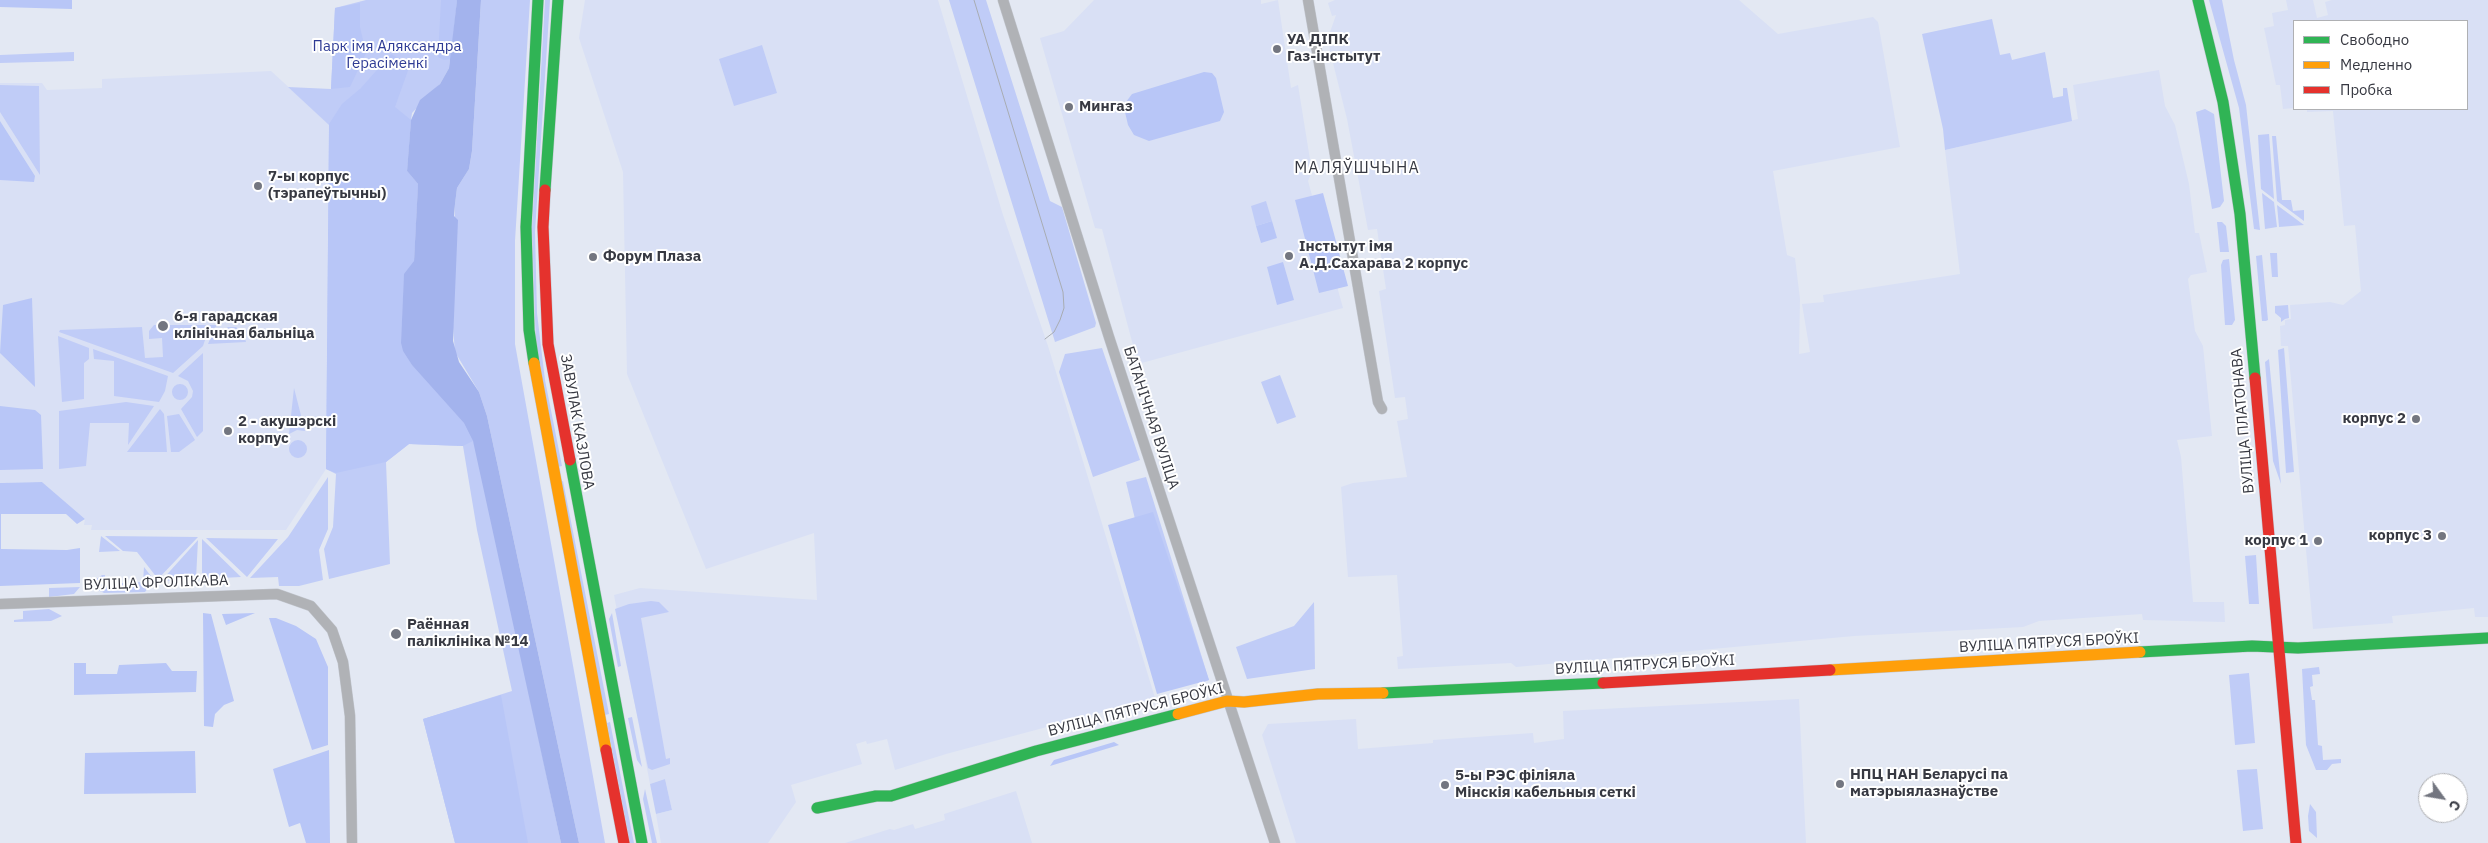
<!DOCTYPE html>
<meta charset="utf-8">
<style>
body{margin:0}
#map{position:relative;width:2488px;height:843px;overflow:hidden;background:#e3e8f3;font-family:"IBM Plex Sans",sans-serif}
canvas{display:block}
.legend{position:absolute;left:2293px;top:20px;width:175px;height:90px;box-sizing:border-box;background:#fff;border:1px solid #afb0b3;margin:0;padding:6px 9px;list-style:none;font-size:15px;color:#373942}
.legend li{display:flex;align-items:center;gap:10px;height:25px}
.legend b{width:25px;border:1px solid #afb0b3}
.north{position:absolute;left:2418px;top:773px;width:50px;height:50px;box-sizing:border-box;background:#fff;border:1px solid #afb0b3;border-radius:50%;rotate:122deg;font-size:14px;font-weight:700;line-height:20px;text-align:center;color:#373942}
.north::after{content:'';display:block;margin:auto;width:18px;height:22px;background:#737680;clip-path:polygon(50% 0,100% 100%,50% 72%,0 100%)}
</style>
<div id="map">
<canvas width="2488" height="843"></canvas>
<ul class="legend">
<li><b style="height:6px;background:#30b455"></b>Свободно</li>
<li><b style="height:6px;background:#ff9f0a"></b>Медленно</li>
<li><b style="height:6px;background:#e5322d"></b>Пробка</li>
</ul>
<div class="north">С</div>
</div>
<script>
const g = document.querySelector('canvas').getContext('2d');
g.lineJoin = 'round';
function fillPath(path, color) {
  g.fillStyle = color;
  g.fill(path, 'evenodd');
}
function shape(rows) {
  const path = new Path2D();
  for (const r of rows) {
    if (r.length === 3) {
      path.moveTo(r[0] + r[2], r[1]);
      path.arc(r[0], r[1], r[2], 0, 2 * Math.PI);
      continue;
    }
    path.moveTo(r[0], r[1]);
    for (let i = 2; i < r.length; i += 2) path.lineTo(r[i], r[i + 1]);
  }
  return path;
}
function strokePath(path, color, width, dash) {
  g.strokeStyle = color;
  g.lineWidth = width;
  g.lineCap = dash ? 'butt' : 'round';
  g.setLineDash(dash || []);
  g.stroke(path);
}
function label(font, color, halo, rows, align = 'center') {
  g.font = font + ' "IBM Plex Sans",sans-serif';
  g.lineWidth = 4;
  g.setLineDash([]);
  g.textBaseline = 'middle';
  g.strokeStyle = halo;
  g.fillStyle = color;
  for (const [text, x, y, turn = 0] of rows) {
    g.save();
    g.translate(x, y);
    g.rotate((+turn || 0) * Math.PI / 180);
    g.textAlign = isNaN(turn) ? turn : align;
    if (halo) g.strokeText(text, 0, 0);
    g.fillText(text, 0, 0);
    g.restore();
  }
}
const built = shape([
 [585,0,938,0,1003,215,1048,346,1155,698,946,754,895,770,887,739,867,744,866,741,856,744,862,764,791,785,796,802,768,843,661,843,656,814,672,810,665,779,650,784,614,595,640,588,817,600,814,533,706,569,627,374,623,172,579,38],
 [1094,0,1261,0,1261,4,1278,0,1291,88,1298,85,1312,172,1308,181,1343,308,1138,364,1102,229,1095,228,1040,38,1064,31],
 [1335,0,1739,0,1778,34,1873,17,1878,22,1900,147,1773,171,1787,255,1795,258,1800,299,1799,354,1810,352,1802,304,1824,302,1823,295,1960,274,1945,150,2078,119,2073,85,2159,70,2165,106,2175,125,2189,184,2195,233,2199,233,2207,272,2191,275,2188,279,2195,331,2203,346,2212,436,2177,440,2181,457,2193,602,2224,602,2225,622,2143,620,2142,614,2039,621,2023,627,1854,636,1516,667,1511,663,1398,669,1397,657,1403,656,1397,575,1348,577,1341,487,1353,483,1407,477,1397,421,1408,419,1405,397,1395,398,1379,291,1386,289,1377,229,1368,230,1347,119,1330,51,1329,35,1336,15,1332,16,1328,3],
 [2286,0,2313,0,2317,18,2328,15,2325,2,2332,0,2488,0,2488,617,2475,617,2474,608,2392,616,2393,623,2313,629,2288,346,2281,346,2280,326,2285,325,2285,320,2291,319,2290,305,2330,302,2343,305,2361,291,2355,225,2344,226,2333,111,2307,112,2307,109,2467,109,2467,21,2294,21,2294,108,2283,109,2280,85,2276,85,2264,28,2274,26,2272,13,2288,10],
 [271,71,329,124,326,469,286,530,91,530,92,525,84,525,85,519,42,482,0,483,0,83,42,83,47,90,102,88,102,79],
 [1799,699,1806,843,1296,843,1262,735,1268,724,1356,719,1358,749,1433,743,1433,740,1533,733,1534,743,1564,739,1563,711],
 [1016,791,1032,843,845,843,890,829,894,830,913,824,915,829,945,820,944,814]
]);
const green = shape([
 [366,0,457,0,449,68,440,84,412,113,411,120,407,171,418,184,414,261,478,455,561,843,455,843,423,719,512,691,477,530,463,446,409,444,386,462,390,564,329,579,324,549,333,527,336,474,326,469,329,125,288,87,331,89,335,8],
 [481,0,530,0,515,241,515,344,605,843,579,843,487,416,479,392,455,352,453,328,455,204,457,188,469,169,472,151],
 [545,0,550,0,535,232,537,313,545,380,562,466,557,467,536,348,532,228],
 [949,0,986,0,1050,201,1062,207,1096,323,1095,327,1055,342],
 [2209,0,2222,0,2234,60,2246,105,2260,230,2254,229,2239,108],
 [1992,19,2000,55,2010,53,2012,60,2045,52,2053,98,2063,96,2063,88,2067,88,2072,121,1945,150,1943,129,1922,34],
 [762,45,777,93,734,106,719,59],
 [74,52,74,61,0,63,0,55],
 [0,85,39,86,40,175,0,112],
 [2205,109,2214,114,2224,201,2220,207,2212,209,2196,112],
 [2269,134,2274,199,2261,189,2258,135],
 [2272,136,2276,136,2282,200,2291,200,2293,211,2304,210,2304,221,2277,201],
 [2262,193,2274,202,2277,227,2265,229],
 [1266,201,1272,221,1256,226,1251,206],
 [2277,205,2304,225,2279,227],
 [2217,222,2222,222,2226,226,2229,252,2220,252],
 [2270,253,2277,253,2278,277,2272,277],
 [2262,255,2268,320,2266,321,2262,321,2256,256],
 [2229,259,2235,320,2232,325,2225,325,2221,265,2223,260],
 [2288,305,2289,318,2285,319,2281,322,2281,318,2275,313,2275,306],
 [154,325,218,325,207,334,203,346,173,373,59,332,60,330,142,327,145,358,163,357,162,338,149,339,149,331],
 [228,327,236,327,244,334,246,342,208,344,210,339],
 [58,336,89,348,89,359,84,363,84,399,62,402],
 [1102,348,1140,460,1093,477,1059,372,1065,354],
 [2284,348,2294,472,2286,473,2278,350],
 [93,349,168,376,165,391,159,402,114,396,114,361,94,359],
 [203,353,203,431,197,437,181,409,192,397,193,391,188,381,178,376],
 [2269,359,2281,484,2273,461,2265,362],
 [1280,375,1296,417,1277,424,1261,382],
 [180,392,8],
 [294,388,305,431,297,430,289,434],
 [126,402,154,406,128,445,129,423,90,423,86,466,59,469,59,411],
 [160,409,164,414,167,452,127,452],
 [179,414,195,440,179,452,171,452,167,416],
 [298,449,9],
 [328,477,328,529,319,550,323,580,299,586,279,586,278,577,250,578,288,537],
 [1146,477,1209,680,1204,682,1135,519,1126,482],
 [563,481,609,714,605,715,561,482],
 [101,536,120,551,99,552],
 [105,536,198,537,158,579,137,552,123,551],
 [206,538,278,539,247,577],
 [202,539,241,577,202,579],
 [198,540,196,579,161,581],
 [2256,555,2259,604,2249,604,2245,556],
 [144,567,154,580,145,592,104,593,96,589,95,580,102,575,105,575,105,584,143,582],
 [80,587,74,594,49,597,49,588],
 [651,601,659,602,669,612,641,618,666,759,670,758,670,764,652,770,648,768,615,609,629,604],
 [1314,602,1315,669,1247,679,1236,647,1294,626],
 [49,609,62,616,51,621,14,622,14,620,23,619,23,611],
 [612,613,621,666,618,667,609,619],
 [2319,667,2320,674,2312,675,2313,686,2310,687,2312,700,2315,700,2318,745,2322,746,2323,760,2341,759,2341,763,2332,764,2327,770,2316,770,2306,745,2302,669],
 [2249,673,2255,743,2235,745,2229,675],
 [632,717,642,767,637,760,628,718],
 [610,722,634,843,630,843,607,723],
 [2257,769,2263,829,2243,831,2237,770],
 [665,779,672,810,656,814,650,784],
 [645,789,657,843,652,843,643,799],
 [2310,804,2316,812,2317,838,2309,831,2308,816]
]);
const forest = shape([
 [0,0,72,0,72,9,0,7],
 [441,0,457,0,451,59,444,60,438,57],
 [360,3,360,27,366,53,350,87,331,89,335,8],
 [391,54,410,65,395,107,411,120,407,171,418,184,414,261,404,275,401,343,403,351,412,365,464,423,473,441,463,446,409,444,386,462,336,473,326,469,329,124,342,104,361,88],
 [1204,72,1212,73,1216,78,1224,112,1220,121,1149,141,1134,135,1128,125,1125,112,1126,102,1132,94],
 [0,121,35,176,34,182,0,180],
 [1323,193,1348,286,1319,293,1295,200],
 [1272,221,1277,238,1261,243,1256,226],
 [1283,262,1294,300,1277,305,1267,267],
 [32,298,35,387,0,353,3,305],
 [0,406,35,410,41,415,43,469,0,470],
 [42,482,85,519,77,524,66,514,1,514,1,549,67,550,80,548,80,583,0,586,0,483],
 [1153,512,1209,680,1157,694,1108,525],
 [203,613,211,614,234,701,224,705,215,714,213,727,204,726],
 [255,613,226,625,222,614],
 [269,618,276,618,296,626,316,639,328,667,328,745,312,750],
 [74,663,86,663,86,674,117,674,119,665,166,663,172,671,197,671,196,692,74,695],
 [501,695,528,843,455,843,423,719],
 [1114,742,1119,745,1050,766,1054,760],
 [329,750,330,843,306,843,300,823,289,827,273,769],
 [195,751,196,793,84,794,85,753]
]);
const water = shape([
 [457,0,481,0,472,151,469,169,457,188,455,204,454,216,458,220,453,341,459,362,479,392,487,416,579,843,561,843,473,441,464,423,412,365,403,351,401,343,404,274,414,261,418,184,407,171,411,120,420,100,440,84,449,68]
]);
const street = shape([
 [1003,0,1109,337,1275,843],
 [1308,0,1378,402,1382,409],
 [0,604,277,594,311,606,332,630,343,662,350,716,352,843]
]);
const fast = shape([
 [2198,0,2223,102,2240,214,2255,378],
 [545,190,558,0],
 [534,363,529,330,526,227,538,0],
 [570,460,642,843],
 [2140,652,2252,646,2298,648,2488,638],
 [1383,693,1603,683],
 [817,808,876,796,891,796,1036,751,1178,714]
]);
const slow = shape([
 [534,363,606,750],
 [1830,670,2140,652],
 [1178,714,1227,701,1244,702,1318,694,1383,693]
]);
const jam = shape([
 [545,190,543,227,548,344,570,460],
 [2255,378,2296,843],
 [1603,683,1830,670],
 [606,750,624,843]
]);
const tram = shape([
 [974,0,1063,292,1064,308,1060,320,1054,332,1045,339]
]);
const markers = [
 [1277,49,5,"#737680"],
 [1069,107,5,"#737680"],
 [258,186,5,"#737680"],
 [1289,256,5,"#737680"],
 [593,257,5,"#737680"],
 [163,326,6,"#737680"],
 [2416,419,5,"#737680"],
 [228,431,5,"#737680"],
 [2442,536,5,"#737680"],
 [2318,541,5,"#737680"],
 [396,634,6,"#737680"],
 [1840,784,5,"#737680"],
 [1445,785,5,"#737680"]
];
const poiNames = [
 ["УА ДІПК",1287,40],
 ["Газ-інстытут",1287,57],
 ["Мингаз",1079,107],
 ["7-ы корпус",268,177],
 ["(тэрапеўтычны)",268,194],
 ["Інстытут імя",1299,247],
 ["А.Д.Сахарава 2 корпус",1299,264],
 ["Форум Плаза",603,257],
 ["6-я гарадская",174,317],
 ["клінічная бальніца",174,334],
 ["корпус 2",2406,419,"right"],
 ["2 - акушэрскі",238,422],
 ["корпус",238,439],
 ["корпус 3",2432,536,"right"],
 ["корпус 1",2308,541,"right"],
 ["Раённая",407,625],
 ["паліклініка №14",407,642],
 ["НПЦ НАН Беларусі па",1850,775],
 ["матэрыялазнаўстве",1850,792],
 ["5-ы РЭС філіяла",1455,776],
 ["Мінскія кабельныя сеткі",1455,793]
];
const parkNames = [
 ["Парк імя Аляксандра",387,47],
 ["Герасіменкі",387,64]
];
const streetNames = [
 ["БАТАНІЧНАЯ ВУЛІЦА",1151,418,72],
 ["ВУЛІЦА ПЛАТОНАВА",2243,421,-95],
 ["ЗАВУЛАК КАЗЛОВА",577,422,80],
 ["ВУЛІЦА ФРОЛІКАВА",156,583,-2],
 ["ВУЛІЦА ПЯТРУСЯ БРОЎКІ",2049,643,-3],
 ["ВУЛІЦА ПЯТРУСЯ БРОЎКІ",1645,665,-3],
 ["ВУЛІЦА ПЯТРУСЯ БРОЎКІ",1136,710,-14]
];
const neighbourhoodNames = [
 ["МАЛЯЎШЧЫНА",1357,168]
];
fillPath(built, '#d9e0f5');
fillPath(green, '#c0ccf7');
fillPath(forest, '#b8c6f7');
fillPath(water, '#a3b3ed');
strokePath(street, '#c2c6ce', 11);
strokePath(fast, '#c2c6ce', 12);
strokePath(slow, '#c2c6ce', 12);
strokePath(jam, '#c2c6ce', 12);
strokePath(street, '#b0b2b6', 10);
strokePath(fast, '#30b455', 11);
strokePath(slow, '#ff9f0a', 11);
strokePath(jam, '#e5322d', 11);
strokePath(tram, '#a8acb2', 1);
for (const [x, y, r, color] of markers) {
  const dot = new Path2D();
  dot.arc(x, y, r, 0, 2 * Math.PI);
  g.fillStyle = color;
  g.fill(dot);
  strokePath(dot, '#fff', 2);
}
label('bold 15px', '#373942', '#fff', poiNames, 'left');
label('15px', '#2e3b95', '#fff', parkNames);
label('15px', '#373942', '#fff', streetNames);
g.letterSpacing = '1px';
label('16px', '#373942', '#fff', neighbourhoodNames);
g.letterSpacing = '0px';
</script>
